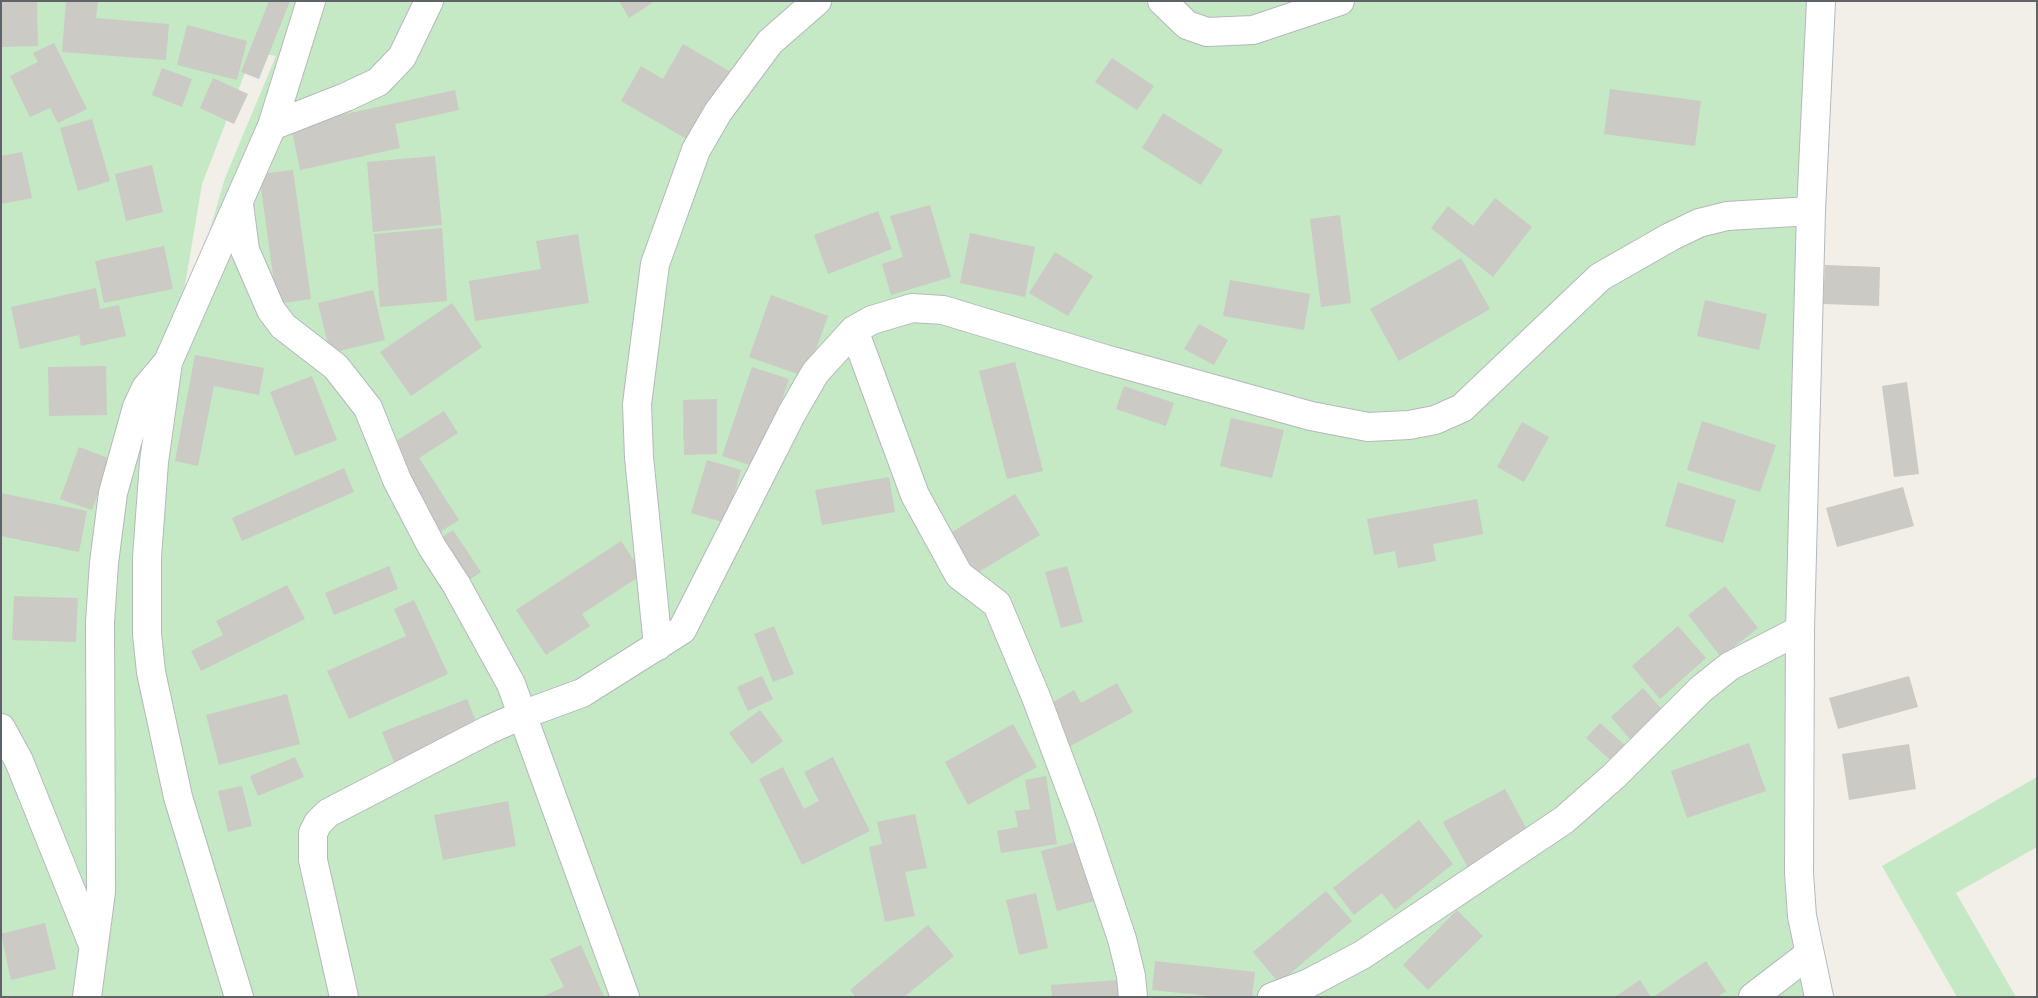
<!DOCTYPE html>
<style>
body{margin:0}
#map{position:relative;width:2038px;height:998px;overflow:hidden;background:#f1efe8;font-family:Barlow,sans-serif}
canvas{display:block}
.frame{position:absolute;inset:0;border:2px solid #5f6368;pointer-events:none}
</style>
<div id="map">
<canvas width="2038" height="998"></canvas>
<div class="frame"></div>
</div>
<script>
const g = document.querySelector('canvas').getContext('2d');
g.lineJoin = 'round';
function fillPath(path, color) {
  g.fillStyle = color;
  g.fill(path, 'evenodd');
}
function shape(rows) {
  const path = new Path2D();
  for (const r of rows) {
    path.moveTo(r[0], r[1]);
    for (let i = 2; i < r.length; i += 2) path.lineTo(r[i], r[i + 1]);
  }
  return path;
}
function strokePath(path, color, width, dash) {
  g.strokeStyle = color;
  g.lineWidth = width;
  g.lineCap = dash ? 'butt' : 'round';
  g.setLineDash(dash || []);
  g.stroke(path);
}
const green = shape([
 [1,1,1818,1,1805,299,1812,997,1,997],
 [253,52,276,56,225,178,173,356,202,184],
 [2037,777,2037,847,1956,893,2016,997,1957,997,1882,866]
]);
const building = shape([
 [1,1,37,1,38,46,1,47],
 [66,1,98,1,96,18,169,24,166,60,62,52],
 [269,1,290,1,259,79,241,72],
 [619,1,655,1,629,18],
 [187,25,247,41,237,80,177,65],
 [54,43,87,109,58,123,50,108,30,117,10,76,38,62,33,53],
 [683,44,731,72,690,141,621,101,641,66,663,79],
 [1112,58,1154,86,1137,110,1095,82],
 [162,68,192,79,182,107,152,95],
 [213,78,248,94,234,124,200,108],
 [1610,89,1701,101,1695,146,1604,134],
 [455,90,459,110,395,124,400,148,300,170,291,126],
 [1163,113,1223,150,1201,185,1142,148],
 [92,119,110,181,78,191,60,128],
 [22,152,32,198,1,204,1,156],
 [435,156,442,225,373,232,367,162],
 [152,165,163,212,126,221,115,174],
 [293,170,311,299,277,304,259,174],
 [1495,198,1532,227,1493,277,1431,228,1448,206,1473,226],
 [930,205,951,277,891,295,882,264,903,257,890,216],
 [878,211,892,249,828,274,814,235],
 [1340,215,1351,303,1321,307,1310,219],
 [442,228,447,301,380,307,374,234],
 [970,233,1035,247,1025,297,960,283],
 [578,234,589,303,475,321,469,281,541,269,536,241],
 [164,246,173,289,104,303,95,261],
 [1055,252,1093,276,1068,316,1029,293],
 [1461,258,1490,309,1399,361,1370,309],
 [1825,265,1880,267,1879,306,1823,304],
 [1230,280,1310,294,1304,330,1223,316],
 [96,288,100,309,119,305,126,336,81,346,79,335,20,349,11,307],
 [373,290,385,340,330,353,318,303],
 [771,295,828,316,806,377,749,357],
 [1705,300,1767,314,1759,350,1697,336],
 [452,303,482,347,411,396,380,352],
 [1199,324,1228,340,1214,365,1184,349],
 [195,355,264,368,259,395,214,386,198,466,175,461],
 [1015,362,1043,471,1007,479,979,371],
 [106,366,107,415,49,416,48,367],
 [752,367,789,379,759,468,722,456],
 [312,376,337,440,295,456,270,392],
 [1907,382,1919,474,1894,477,1882,386],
 [1124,386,1174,403,1166,426,1116,409],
 [717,399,717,454,684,455,683,400],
 [444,411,458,433,419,458,459,520,438,533,385,448],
 [1231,418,1284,430,1272,478,1220,466],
 [1702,421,1776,445,1760,492,1687,470],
 [1522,422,1549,437,1524,482,1497,467],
 [79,447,111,459,92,510,60,499],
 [707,460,741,470,726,523,691,513],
 [344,468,354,492,242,541,232,518],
 [889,477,895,512,822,525,815,490],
 [1678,482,1736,500,1723,543,1665,526],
 [1903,487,1914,526,1837,547,1826,508],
 [1,493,87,511,79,552,1,536],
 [1015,494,1040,535,972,576,947,535],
 [1477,499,1483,534,1433,544,1436,561,1398,568,1395,551,1374,555,1367,519],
 [453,530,481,572,463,584,435,542],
 [621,541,643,574,582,614,590,626,546,655,516,610],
 [389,566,398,589,334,615,325,593],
 [1067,566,1083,622,1061,628,1045,572],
 [287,585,305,619,201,671,191,651,223,635,216,621],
 [1725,586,1758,628,1721,657,1688,615],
 [14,596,78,598,76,642,12,640],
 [414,600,448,674,349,719,327,671,406,636,394,609],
 [774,626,794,674,773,682,754,634],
 [1678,626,1706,658,1660,699,1632,666],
 [762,676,773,699,748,711,737,687],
 [1909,676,1918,707,1838,729,1829,698],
 [1117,683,1133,712,1067,748,1045,707,1074,690,1081,703],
 [1643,688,1668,716,1635,745,1611,717],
 [287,694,300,744,219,765,206,715],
 [467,699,479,729,394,762,382,732],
 [760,710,783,741,752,764,729,733],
 [1600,723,1630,750,1616,765,1586,738],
 [1013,724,1037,767,968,805,945,762],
 [1749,743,1766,791,1687,818,1671,771],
 [1909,744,1916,789,1849,800,1842,754],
 [295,757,304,777,258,796,250,776],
 [833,757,870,831,802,865,759,779,783,767,804,809,819,801,804,772],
 [1046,776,1057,844,1001,853,997,831,1018,827,1015,811,1030,809,1025,780],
 [242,786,252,826,228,832,218,791],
 [1505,789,1530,835,1468,868,1443,822],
 [508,801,516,846,443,860,434,815],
 [915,814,927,868,905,872,915,916,885,922,869,847,882,844,877,822],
 [1419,820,1453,864,1395,910,1382,893,1354,915,1333,888],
 [1083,840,1098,900,1057,911,1041,851],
 [1326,891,1352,921,1279,983,1253,952],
 [1036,893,1048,948,1019,955,1006,900],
 [1457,910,1483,936,1428,990,1403,965],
 [45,923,56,969,11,980,1,934],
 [928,925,954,956,904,997,856,997,850,990],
 [581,945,604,997,542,997,564,987,550,959],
 [1155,961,1255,972,1252,997,1220,997,1152,990],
 [1706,961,1726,991,1717,997,1653,997],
 [1119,980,1120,997,1052,997,1051,985],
 [1640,980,1651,997,1615,997]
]);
const minor = shape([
 [1162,1,1187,25,1207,32,1253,30,1340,1],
 [272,126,346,97,378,82,402,57,429,1],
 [239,204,245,250,271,310,283,326,336,367,368,408,397,480,432,547,456,584,511,684,625,997],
 [854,330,915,495,959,575,997,604,1036,697,1082,820,1122,939,1131,976,1133,997],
 [658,646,639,457,637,404,655,264,696,150,718,112,770,42,817,1],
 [1,728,19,761,93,945],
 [87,997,101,892,100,622,104,563,113,493,137,407,146,388,168,362],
 [239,997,178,797,151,672,147,634,147,557,154,462,168,362,272,126,311,1],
 [344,997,313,860,313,833,318,823,328,813,488,730,522,715,582,693,682,630,792,413,815,373,854,330,872,320,912,308,943,310,1105,359,1311,416,1368,427,1409,425,1435,420,1462,408,1600,277,1670,237,1699,223,1727,216,1811,211],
 [1272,997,1309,983,1362,955,1564,820,1614,776,1701,689,1730,666,1800,630],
 [1753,997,1809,954],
 [1819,997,1802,916,1799,873,1800,630,1811,211,1821,1]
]);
fillPath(green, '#c5e8c5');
fillPath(building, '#cccac5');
strokePath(minor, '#b5b8bc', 30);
strokePath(minor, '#fff', 28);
</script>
